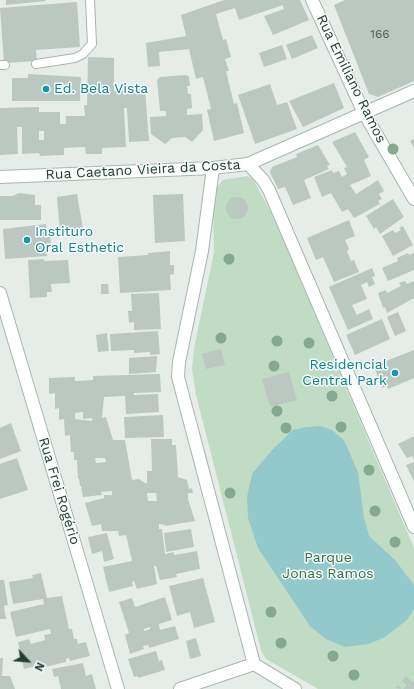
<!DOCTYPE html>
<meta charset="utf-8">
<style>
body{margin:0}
#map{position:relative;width:414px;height:689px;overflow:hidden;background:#e6ede9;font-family:"Work Sans",sans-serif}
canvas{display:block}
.north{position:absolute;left:8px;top:641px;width:40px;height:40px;-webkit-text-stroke:3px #f6faf8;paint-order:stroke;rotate:116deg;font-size:11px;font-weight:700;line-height:16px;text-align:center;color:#263e35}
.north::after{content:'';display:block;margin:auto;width:14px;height:18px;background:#263e35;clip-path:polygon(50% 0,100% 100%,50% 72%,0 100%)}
</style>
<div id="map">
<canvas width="414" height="689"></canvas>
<div class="north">N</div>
</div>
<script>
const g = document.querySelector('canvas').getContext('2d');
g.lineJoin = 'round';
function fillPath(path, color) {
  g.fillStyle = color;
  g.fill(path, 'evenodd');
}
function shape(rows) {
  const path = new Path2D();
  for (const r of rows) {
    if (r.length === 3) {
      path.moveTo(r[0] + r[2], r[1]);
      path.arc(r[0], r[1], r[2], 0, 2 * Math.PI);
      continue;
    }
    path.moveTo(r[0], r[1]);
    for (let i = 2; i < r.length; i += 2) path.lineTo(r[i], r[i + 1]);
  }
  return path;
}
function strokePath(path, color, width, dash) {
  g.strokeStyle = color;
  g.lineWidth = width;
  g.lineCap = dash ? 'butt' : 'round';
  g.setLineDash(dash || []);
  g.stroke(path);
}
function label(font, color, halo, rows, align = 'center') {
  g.font = font + ' "Work Sans",sans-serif';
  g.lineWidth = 3;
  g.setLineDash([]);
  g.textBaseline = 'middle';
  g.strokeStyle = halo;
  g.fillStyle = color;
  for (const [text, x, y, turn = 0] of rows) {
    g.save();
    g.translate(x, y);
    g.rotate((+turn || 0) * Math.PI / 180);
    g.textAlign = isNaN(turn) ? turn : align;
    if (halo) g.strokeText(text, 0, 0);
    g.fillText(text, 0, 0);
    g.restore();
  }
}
const green = shape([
 [247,176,253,179,274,218,414,548,414,689,318,689,266,659,261,650,196,395,192,369,194,348,214,252,213,208,216,188,223,180]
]);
const water = shape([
 [320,426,332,430,344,440,358,472,364,518,369,536,395,560,414,585,414,609,407,620,385,637,369,644,345,647,326,639,310,626,258,548,248,518,247,497,252,474,272,450,293,430,306,427]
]);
const building = shape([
 [6,0,46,0,46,1,6,5],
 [224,0,300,0,309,20,273,35,264,16,284,9,283,5,239,20,235,8,216,14,223,40,226,39,231,57,225,59,229,71,226,71,234,104,237,103,244,133,214,141,207,110,211,109,203,77,196,79,189,49,159,52,160,66,148,67,146,43,186,36,181,15],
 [345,0,414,0,414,81,378,97,369,94,334,5],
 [77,2,80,47,36,50,37,61,4,63,0,8],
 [312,35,318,48,292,59,286,45],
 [282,45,287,59,264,67,259,53],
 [88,57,114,58,114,91,145,89,149,141,129,142,127,108,124,108,126,147,102,148,102,154,86,154,85,147,64,148,64,155,40,156,39,153,22,154,22,127,17,127,18,154,0,155,0,108,39,107,39,112,60,112,60,124,66,124,66,116,85,116,84,105,87,105],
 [39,131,44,131,44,140,39,140],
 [28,74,81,77,80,101,12,101,12,78,28,78],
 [186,75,189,77,190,86,187,86,188,94,191,94,192,108,187,109,187,115,202,114,203,130,192,142,185,137,172,138,165,144,151,134,150,117,166,116,166,111,160,111,157,80,160,77],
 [334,83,344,108,303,127,289,101],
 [270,84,277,105,287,102,297,129,255,144,238,95],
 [355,132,369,157,364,160,371,176,350,185,356,194,378,180,384,191,379,194,382,199,378,201,380,204,354,218,348,209,342,212,331,193,322,197,314,177,332,170,333,173,339,171,342,177,347,174,344,168,347,167,332,142],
 [414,139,414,148,410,141],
 [318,145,330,165,327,166,329,169,304,180,311,198,293,205,285,187,278,189,270,172,272,167,297,157,296,154],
 [19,193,35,195,35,205,41,205,41,220,0,220,0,196,13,196],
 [77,194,83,229,60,232,57,197],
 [183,194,185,241,155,243,153,195],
 [237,208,11],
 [393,199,404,217,380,234,376,227,374,229,366,216],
 [349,220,355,236,345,240,349,249,347,251,351,261,354,260,359,272,334,282,323,257,316,260,307,238],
 [46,224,47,236,50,236,51,243,47,243,47,256,5,259,3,229],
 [403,226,413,245,393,256,382,236,393,230,395,233,401,230,399,228],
 [170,251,170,265,174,265,174,274,170,275,171,290,120,293,118,257,148,255,148,253],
 [408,253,409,255,414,253,414,270,388,281,382,268,398,261,397,258],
 [44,259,44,261,68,260,70,283,51,284,52,292,47,292,47,297,30,298,28,260],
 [372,268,375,276,372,277,375,284,369,287,367,282,361,285,367,299,352,305,357,315,369,309,373,319,348,330,329,287],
 [405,281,407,284,414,281,414,298,387,313,385,307,383,308,378,293,386,290,387,293,401,286,399,283],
 [101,284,108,284,109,294,101,294],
 [159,293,161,329,134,330,134,322,129,323,128,311,132,311,131,294],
 [398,312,406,331,395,336,387,317],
 [382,319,390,339,355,355,346,335],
 [158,331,160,354,150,355,150,352,134,353,134,350,111,351,110,334],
 [107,333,109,351,98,352,96,335],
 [221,349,225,365,206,369,202,354],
 [414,350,414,378,388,389,386,386,382,388,375,369,376,365],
 [157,356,156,372,129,374,129,358],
 [289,372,297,400,270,407,262,379],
 [160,374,161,392,134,393,134,395,158,394,159,412,126,414,125,396,104,397,102,418,106,417,113,440,125,440,132,480,139,479,147,484,147,471,152,471,151,439,172,439,172,445,176,445,178,477,187,480,189,489,192,488,193,493,188,493,188,499,195,521,165,526,165,525,159,524,159,529,162,529,165,554,174,552,174,555,197,551,200,569,176,574,177,577,160,580,156,566,154,566,157,584,137,589,134,581,132,582,133,586,109,592,103,567,132,561,126,535,119,536,118,531,102,531,101,524,92,526,85,503,104,498,104,495,112,495,112,491,101,492,102,495,83,497,81,486,80,486,79,479,78,479,77,460,74,460,74,452,71,452,70,435,65,436,64,419,59,420,59,408,55,409,55,393,49,394,49,378,75,377,75,381,93,380,93,376],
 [83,412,83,419,92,418,92,421,75,419,75,413],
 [95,458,105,458,106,462,96,463],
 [147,493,156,493,157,501,148,501],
 [163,415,164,437,125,438,124,417],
 [11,423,21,451,0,459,0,428],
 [414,436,414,459,412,456,407,458,398,444],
 [17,458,28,490,0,499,0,464],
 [414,462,414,481,406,465],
 [191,529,194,547,166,552,164,533],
 [107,533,114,559,104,562,102,551,92,554,88,537],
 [41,573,47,598,62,596,69,629,72,629,74,639,77,639,78,644,86,642,90,656,70,661,69,658,66,659,66,662,37,669,36,666,24,669,18,642,29,639,31,644,45,640,44,635,51,634,50,629,16,637,10,612,44,604,43,599,13,604,9,582,33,578,32,575],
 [203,578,215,622,194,628,190,612,177,616,169,586],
 [0,580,4,580,8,605,4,606,6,619,0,619],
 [165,597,172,620,159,624,160,630,175,626,179,639,149,648,148,645,143,646,144,649,130,654,125,635,129,633,119,602,132,598,135,607],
 [150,627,150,629,144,631,144,629],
 [196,638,201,656,190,659,186,641],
 [156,651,159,661,162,660,165,670,138,678,138,676,134,677,128,659],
 [0,658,3,658,2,676,10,676,15,689,0,689],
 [83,663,86,676,92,674,96,689,61,689,58,676,54,677,52,669],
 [406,676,412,682,414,679,414,689,403,689,407,685,402,681],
 [398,685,402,689,395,688]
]);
const lane = shape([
 [36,64,75,58,83,54,92,44,90,0],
 [0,65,5,65]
]);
const street = shape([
 [248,164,263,180,269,190,414,527],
 [213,168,202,251,179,362,178,377,254,664],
 [254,664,295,689],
 [180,689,254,664]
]);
const secondary = shape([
 [312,0,364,113,414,199],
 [0,177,213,168,248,164,414,91],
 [0,293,118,689]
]);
const trees = [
 [393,149],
 [229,259],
 [221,338],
 [277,341],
 [309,343],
 [274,366],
 [332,396],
 [277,411],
 [341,427],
 [286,428],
 [369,470],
 [230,493],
 [375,511],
 [395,542],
 [271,612],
 [281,643],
 [333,656],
 [354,675]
];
const markers = [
 [46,89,4,"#0f9aa8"],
 [27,240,4,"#0f9aa8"],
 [395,373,4,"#0f9aa8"]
];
const numberNames = [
 ["166",380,34]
];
const streetNames = [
 ["Rua Emiliano Ramos",351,79,64],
 ["Rua Caetano Vieira da Costa",143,170,-3],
 ["Rua Frei Rogério",59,491,73]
];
const cultureNames = [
 ["Ed. Bela Vista",54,89],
 ["Instituro",35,232],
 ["Oral Esthetic",35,248],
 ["Residencial",387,365,"right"],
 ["Central Park",387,381,"right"]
];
const parkNames = [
 ["Parque",328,558],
 ["Jonas Ramos",328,574]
];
fillPath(green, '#c1dcc5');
fillPath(water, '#94c9cc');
fillPath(building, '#bbc8c2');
strokePath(lane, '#a9b5af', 10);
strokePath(street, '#a9b5af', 14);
strokePath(secondary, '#a5b8af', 14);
strokePath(lane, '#fff', 8);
strokePath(street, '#fff', 12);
strokePath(secondary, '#fff', 12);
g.fillStyle = '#84a98f';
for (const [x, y] of trees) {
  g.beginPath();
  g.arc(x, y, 5.5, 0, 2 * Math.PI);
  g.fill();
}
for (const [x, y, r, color] of markers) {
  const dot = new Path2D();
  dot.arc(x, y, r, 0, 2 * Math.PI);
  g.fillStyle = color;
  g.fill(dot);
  strokePath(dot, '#f6faf8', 1.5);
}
label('12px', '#4b6058', null, numberNames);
label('14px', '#263e35', '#f6faf8', streetNames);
label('14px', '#0d838f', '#f6faf8', cultureNames, 'left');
label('14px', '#347145', '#f6faf8', parkNames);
</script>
